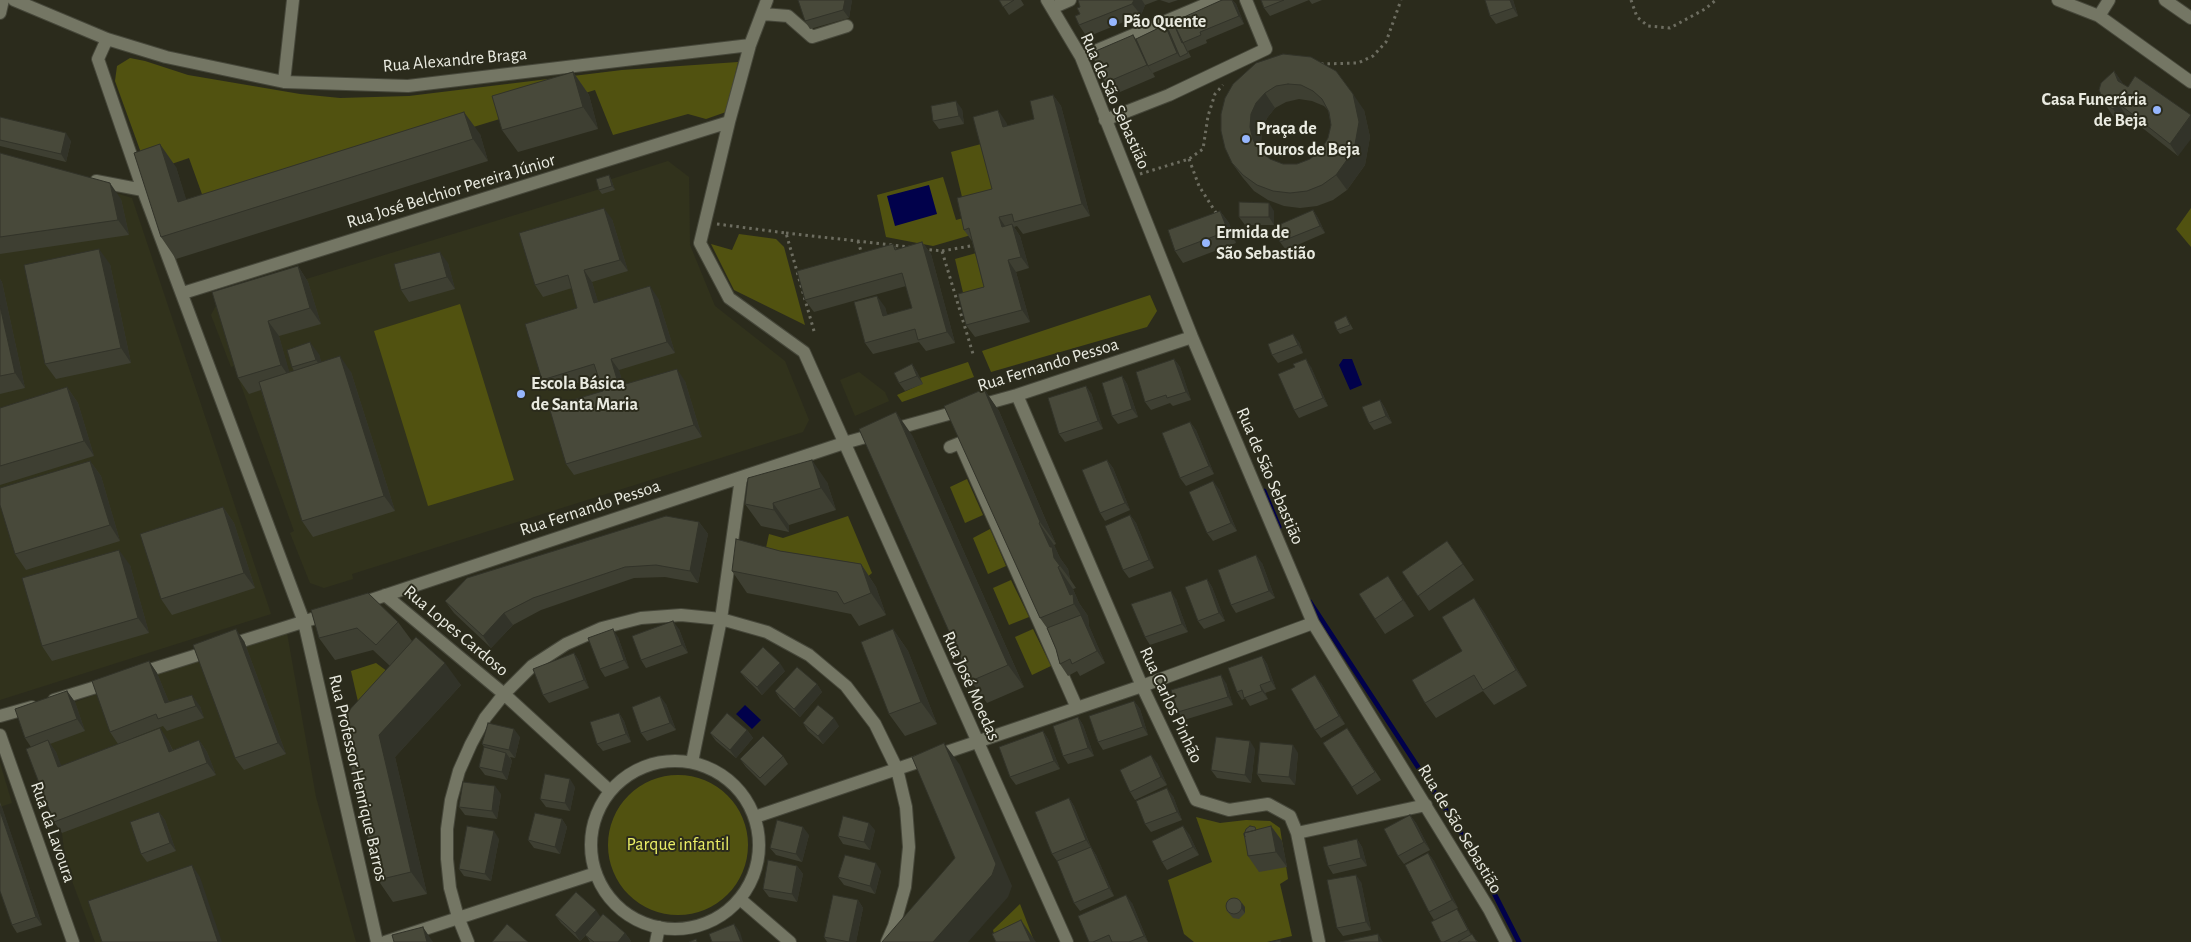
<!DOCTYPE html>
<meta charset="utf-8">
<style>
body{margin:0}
canvas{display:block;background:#2b2b1c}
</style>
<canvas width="2191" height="942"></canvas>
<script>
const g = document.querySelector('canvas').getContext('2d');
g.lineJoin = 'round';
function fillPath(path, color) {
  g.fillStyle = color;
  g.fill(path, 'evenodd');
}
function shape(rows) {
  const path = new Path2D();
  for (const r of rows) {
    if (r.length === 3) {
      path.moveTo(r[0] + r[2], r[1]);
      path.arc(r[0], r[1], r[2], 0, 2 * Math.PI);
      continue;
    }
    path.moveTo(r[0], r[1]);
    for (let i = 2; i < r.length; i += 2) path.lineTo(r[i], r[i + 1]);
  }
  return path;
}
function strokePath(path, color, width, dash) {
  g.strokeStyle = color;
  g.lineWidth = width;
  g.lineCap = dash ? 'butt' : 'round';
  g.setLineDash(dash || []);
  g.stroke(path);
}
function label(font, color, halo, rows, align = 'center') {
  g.font = font + ' "Alegreya Sans",sans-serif';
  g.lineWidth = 4;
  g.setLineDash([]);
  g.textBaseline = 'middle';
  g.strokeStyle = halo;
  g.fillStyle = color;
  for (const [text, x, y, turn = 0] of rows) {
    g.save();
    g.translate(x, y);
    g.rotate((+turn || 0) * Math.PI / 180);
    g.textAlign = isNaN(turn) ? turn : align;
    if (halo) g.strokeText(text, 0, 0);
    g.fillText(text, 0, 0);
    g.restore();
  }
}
const built = shape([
 [0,158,132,198,271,614,0,700],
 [668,161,689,177,690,245,715,306,785,361,809,420,803,432,352,574,353,579,324,588,310,583,290,533,294,531,234,366,231,367,211,315,218,302,290,284,600,189,599,183],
 [859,372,885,392,889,401,855,416,840,380],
 [287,633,316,797,356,942,95,942,66,865,62,833,34,761,24,720,157,673],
 [0,763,12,803,0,807]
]);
const green = shape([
 [130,58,145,61,188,75,300,94,340,98,409,96,622,70,738,62,726,112,706,119,688,114,613,135,595,90,207,208,189,158,148,172,115,81,117,66],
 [985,143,1000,201,965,209,951,152],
 [943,177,956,220,967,217,971,235,933,246,886,237,877,195],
 [2191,208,2191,247,2176,229],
 [739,234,776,239,784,247,805,325,734,290,711,244,732,250],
 [980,252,993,298,966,305,955,259],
 [1150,295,1157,311,1147,327,991,372,982,351],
 [460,304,514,480,428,506,374,331],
 [968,362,974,377,902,402,897,395,922,384,920,378],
 [967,479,983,515,965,523,950,487],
 [848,516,872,573,866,578,764,557,769,534,783,538],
 [990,529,1006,566,988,574,973,538],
 [1011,580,1029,617,1009,625,993,588],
 [1033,629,1051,666,1032,675,1015,637],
 [376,663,407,686,365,732,351,671],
 [678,845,70],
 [1196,817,1220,823,1246,820,1270,821,1280,828,1288,879,1280,884,1292,936,1267,942,1194,942,1184,934,1168,880,1212,862],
 [1020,904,1033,938,996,942,993,930]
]);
const water = shape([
 [929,185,937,214,895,226,887,196],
 [1343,359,1352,359,1362,385,1350,390,1339,365],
 [745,705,761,720,752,729,736,714]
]);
const stream = shape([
 [1264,491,1279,527],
 [1310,602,1471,848,1519,942]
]);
const path = shape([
 [1631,0,1637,17,1648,26,1670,28,1705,9,1716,0],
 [1321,64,1358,63,1373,56,1386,42,1401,0],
 [1189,159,1199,186,1218,216],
 [1140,174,1189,159,1203,149,1208,116,1215,94,1223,85],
 [717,224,786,233,814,331],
 [786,233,910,247],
 [858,241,862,255],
 [923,249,942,251,973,354],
 [942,251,976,245]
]);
const minor = shape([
 [14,0,107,39,166,57,284,82,408,86,750,45],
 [767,0,750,45,729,122,700,243,729,298,804,352,1067,942],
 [1047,0,1081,57,1192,337,1313,623,1489,909,1506,942],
 [2058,0,2099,16,2191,82],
 [2165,0,2191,18],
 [1052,8,1070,0],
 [0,13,3,0],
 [763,14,788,16,812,37,847,26],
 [2099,16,2109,0],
 [107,39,98,59,143,190,304,622,377,942],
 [1081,57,1216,0],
 [284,82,293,0],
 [1105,120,1169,95,1266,49,1246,0],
 [96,181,143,190],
 [183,293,729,122],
 [1017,395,1142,686,1196,800,1229,810,1268,804,1290,816,1297,833,1319,942],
 [950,447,960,443,1077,708],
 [385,595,504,694,610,791],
 [359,604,844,443,1017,395,1192,337],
 [137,674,328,614],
 [54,700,109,683],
 [0,716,32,707],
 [0,735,73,942],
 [675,845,84],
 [692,762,721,619,741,478],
 [755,817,1142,686,1313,623],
 [1297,833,1426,805],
 [740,899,790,942],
 [385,942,596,873],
 [468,942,458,917,450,888,447,859,447,829,451,800,459,771,471,744,485,718,504,694,532,666,566,644,602,628,641,618,681,615,721,619,767,632,809,655,846,686,875,724,897,769,906,807,909,847,905,887,894,926,887,942],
 [656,942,659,927]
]);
const wall = shape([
 [852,0,849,18,810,29,805,21],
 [999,0,1021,0,1024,5,1009,15],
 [1078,0,1158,0,1145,5,1141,15,1087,37,1079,25,1080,7],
 [1160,0,1178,0,1169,3],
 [1222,0,1232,0,1236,4,1244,24,1206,40,1207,43,1188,51,1191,57,1153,73,1155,77,1113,95,1105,83,1136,39,1165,25,1168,29,1175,26],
 [1261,0,1309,0,1270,16,1264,8],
 [1309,0,1322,0,1312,4],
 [1513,0,1518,16,1496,24,1490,16],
 [1256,63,1364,110,1370,137,1365,165,1347,190,1333,200,1317,206,1300,208,1284,206,1268,200,1254,191,1243,178,1232,163],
 [1299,99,1312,101,1324,106,1328,110,1331,125,1328,138,1321,150,1310,159,1297,164,1283,164,1270,159,1263,153,1261,143,1262,130,1267,118,1275,108,1286,102],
 [2114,71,2123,84,2128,87,2191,115,2178,156,2126,115,2121,121,2113,116,2105,104],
 [573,72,589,95,598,129,518,152,502,130],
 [1053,95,1061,106,1090,216,1023,234,1017,226,1014,227,1020,236,1029,268,1016,272,1030,322,975,337,966,325,984,287,972,241,964,230,992,189,1006,122,1007,126,1034,119],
 [962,109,964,124,939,129,933,121],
 [0,117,71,141,66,162,0,146],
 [480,134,488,161,176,259,161,237,176,167,186,200],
 [0,153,121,199,129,235,0,254],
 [609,175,611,179,615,190,602,194,599,190],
 [1313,210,1318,218,1325,233,1286,250,1280,242],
 [1220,211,1229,223,1236,243,1183,263,1175,251],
 [1274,211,1274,225,1245,225,1239,217],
 [612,219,628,271,592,282,598,302,658,298,675,353,619,370,623,385,685,381,702,437,574,475,566,464,603,391,598,377,550,391,542,380,577,308,572,288,543,297,535,285],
 [922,242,931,254,955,343,926,351,919,342,873,354,865,343,885,307,887,315,912,308,906,286,814,312,805,300,893,244,897,249],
 [448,263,455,289,409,302,401,290],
 [110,264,131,363,56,379,45,364],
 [298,266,308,282,321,324,279,336,289,372,294,371,292,367,319,354,321,362,351,372,395,511,313,537,302,521,261,390,249,394,238,378],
 [0,279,2,282,25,388,0,394],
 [1346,316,1353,329,1340,334,1337,330],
 [1299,342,1303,353,1278,363,1272,355],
 [1174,359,1180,367,1191,400,1173,406,1170,403,1151,410,1145,402],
 [912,364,917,372,923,384,905,391,899,383],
 [1295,367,1311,367,1328,406,1299,418,1294,410],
 [1122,376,1127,384,1138,417,1118,424,1112,416],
 [67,387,78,403,94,456,0,485,0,408],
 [984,389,999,411,1056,544,1054,545,1060,558,1068,569,1070,579,1076,588,1073,589,1079,603,1088,616,1089,626,1105,663,1080,676,1077,671,1068,676,1060,664,1056,649,1047,628,1040,618],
 [1091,393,1103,429,1065,442,1059,434],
 [1380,400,1385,408,1392,423,1374,430,1369,423],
 [1190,422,1196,430,1214,474,1186,486,1180,478],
 [912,435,1024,687,987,703,971,681],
 [1107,460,1113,468,1130,510,1105,521,1100,513],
 [90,461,101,476,120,541,26,570,15,554],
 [827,482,836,510,789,525,789,532,761,526,745,504],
 [1219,489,1237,531,1213,541,1207,533],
 [223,507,234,523,255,588,172,615,161,599],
 [1130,515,1136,523,1154,568,1129,578,1123,570],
 [699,522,708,534,698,583,665,577,634,578,541,610,513,625,491,648,454,613,445,601],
 [1447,541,1474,580,1429,611,1402,572],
 [780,551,861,564,876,587,886,615,859,626,851,614,747,593,732,571],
 [1262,563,1275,598,1236,613,1231,605],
 [130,565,149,633,52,661,42,646],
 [1207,579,1212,587,1225,621,1204,629,1198,621],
 [1398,591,1414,616,1385,634,1375,619],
 [1474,598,1485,614,1527,686,1494,705,1483,691,1436,718,1425,703,1462,651],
 [1176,599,1188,632,1150,645,1145,637],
 [311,610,398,622,412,641,461,685,395,757,427,894,393,902,378,880,390,666,373,650,335,660,319,638],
 [679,629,688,653,646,668,641,660],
 [893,629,908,651,937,724,905,736,889,714],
 [618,637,629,668,605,677,600,669],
 [244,641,286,754,244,770,235,758],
 [574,653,579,661,589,688,549,703,543,695],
 [1262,656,1267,664,1276,689,1265,693,1268,699,1250,706,1245,698,1242,700,1237,692],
 [149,661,157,673,169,702,200,706,204,718,167,731,163,726,133,738,168,740,173,750,199,740,207,752,216,775,62,833,54,822,31,747,25,738,67,691,75,702,85,731,50,744,56,752,61,766,118,744,110,732],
 [785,671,762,695,746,679,740,672],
 [1226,683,1233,705,1184,720,1178,712],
 [1321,683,1345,724,1321,738,1315,730],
 [817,684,822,692,800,717,780,699,775,691],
 [1134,701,1140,709,1148,735,1103,750,1098,742],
 [666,704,676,730,647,741,641,733],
 [619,713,624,721,631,742,603,751,597,744],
 [1078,717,1083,725,1094,756,1068,764,1063,756],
 [803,723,839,726,823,744,808,731],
 [1347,728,1381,780,1357,795,1352,787],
 [747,730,753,738,736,758,716,741,710,733],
 [1043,731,1048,739,1060,769,1016,785,1010,777],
 [520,737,515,758,510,757,512,761,507,780,485,775,479,767,485,748,482,744],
 [1255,749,1251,783,1217,778,1211,770],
 [1298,753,1295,785,1262,782,1257,774],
 [783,756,788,764,765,786,746,767,740,759],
 [1157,763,1167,785,1135,800,1130,792],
 [575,787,570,811,546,807,540,799],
 [501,794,497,819,465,815,459,807],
 [1173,796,1182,820,1151,832,1145,824],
 [1069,798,1074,806,1091,847,1096,855,1114,896,1080,911,1074,903,1057,861,1052,854],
 [0,802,42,925,17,933,12,925,0,891],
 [159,812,165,820,176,851,147,862,141,854],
 [1410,815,1416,823,1430,850,1404,864,1398,856],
 [562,819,567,827,560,854,534,848,528,840],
 [1271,826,1282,841,1287,867,1259,872,1248,856,1256,830],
 [875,830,870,850,843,844,838,836],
 [1189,834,1199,855,1167,870,1162,862],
 [809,835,802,862,776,855,770,848],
 [499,839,491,881,464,876,459,869],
 [1357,839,1362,847,1367,866,1333,874,1328,866],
 [1428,853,1434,861,1458,908,1434,920,1429,912],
 [797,866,803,874,797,902,769,897,763,889],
 [881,871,875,894,844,885,838,877],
 [1361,882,1371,930,1343,936,1337,928],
 [858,900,863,908,856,942,827,942,824,937],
 [1132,903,1148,942,1089,942],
 [1245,907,1245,913,1239,919,1233,918,1226,910],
 [1457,909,1462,917,1471,934,1478,942,1441,942],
 [555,915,601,917,625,933,631,941,630,942,590,942,586,935,580,941,561,923]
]);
const shadedWall = shape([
 [845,0,852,0,849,18,843,10],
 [1134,0,1142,0,1145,5,1141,15,1132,4],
 [1232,0,1236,4,1244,24,1239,16],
 [1510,0,1513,0,1518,16,1513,8],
 [1165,25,1170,33,1180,57,1177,53],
 [1133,35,1141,46,1148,66,1155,77,1147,65],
 [2114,71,2122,82,2126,93,2118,81],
 [573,72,589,95,598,129,583,107],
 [1265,93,1275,108,1267,118,1262,130,1261,143,1264,155,1271,166,1253,140,1250,127,1251,114,1256,103],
 [1353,94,1364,110,1370,137,1365,165,1347,190,1336,175],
 [1053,95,1061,106,1090,216,1082,204],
 [956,101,962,109,964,124,959,116],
 [2118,103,2126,115,2121,121,2113,109],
 [998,110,1006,122,1011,139,1003,127],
 [464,112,480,134,488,161,473,139],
 [2191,116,2191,139,2178,156,2170,144],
 [66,133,71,141,66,162,61,154],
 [160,144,176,167,194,224,178,202],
 [609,175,611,179,615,190,612,186],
 [110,183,121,199,129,235,118,220],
 [1269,203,1274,211,1274,225,1269,217],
 [604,208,612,219,628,271,620,260],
 [1313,210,1318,218,1325,233,1320,226],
 [1220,211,1229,223,1236,243,1228,231],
 [999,217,1007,229,1002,227],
 [1012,224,1020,236,1029,268,1021,257],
 [922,242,931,254,955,343,947,332],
 [99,249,110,264,131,363,121,348],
 [440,252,448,263,455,289,447,277],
 [1008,260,1016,272,1030,322,1022,310],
 [298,266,308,282,321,324,310,308],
 [584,270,592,282,602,315,594,303],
 [0,279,2,282,25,388,15,373,0,306],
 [650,286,658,298,675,353,667,342],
 [877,296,885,307,891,328,883,316],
 [268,321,279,336,292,381,281,365],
 [1293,334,1299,342,1303,353,1298,345],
 [310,342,319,354,324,371,316,360],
 [340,356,351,372,395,511,384,496],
 [611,359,619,370,627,398,619,386],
 [1174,359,1180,367,1191,400,1186,392],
 [1306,359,1311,367,1328,406,1323,398],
 [912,364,917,372,923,384,917,376],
 [677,369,685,381,702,437,694,425],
 [1122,376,1127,384,1138,417,1132,409],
 [1086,386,1091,393,1103,429,1098,421],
 [67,387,78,403,94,456,84,441],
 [984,389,999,411,1056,544,1040,522],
 [1380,400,1385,408,1392,423,1386,416],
 [896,412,912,435,1024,687,1008,665],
 [1190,422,1196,430,1214,474,1209,466],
 [812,460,827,482,836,510,821,488],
 [1107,460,1113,468,1130,510,1125,503],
 [90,461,101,476,120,541,110,525],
 [1213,481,1219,489,1237,531,1231,523],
 [773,503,789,525,789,532,774,510],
 [223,507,234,523,255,588,244,573],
 [1130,515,1136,523,1154,568,1149,560],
 [699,522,708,534,698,583,690,571],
 [1039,523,1054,545,1060,558,1068,569,1070,579,1054,558],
 [119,550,130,565,149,633,138,618],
 [1256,555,1262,563,1275,598,1269,591],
 [861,564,876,587,886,615,871,593],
 [1058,567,1073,589,1079,603,1088,616,1089,626,1105,663,1097,651,1081,615,1074,604],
 [1388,576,1398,591,1414,616,1403,600],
 [1207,579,1212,587,1225,621,1219,613],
 [1171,591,1176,599,1188,632,1182,624],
 [1474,598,1485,614,1527,686,1516,670],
 [504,613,513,625,491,648,483,636],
 [673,621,679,629,688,653,682,645],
 [236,629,244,641,286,754,278,743],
 [613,629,618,637,629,668,624,660],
 [893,629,908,651,937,724,921,702],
 [574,653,579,661,589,688,584,680],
 [1262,656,1267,664,1276,689,1271,681],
 [149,661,157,673,174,714,165,703],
 [445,663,461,685,395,757,427,894,411,872,379,735],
 [780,663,785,671,762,695,757,687],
 [1221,675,1226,683,1233,705,1228,697],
 [1315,675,1321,683,1345,724,1339,716],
 [817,684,822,692,800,717,794,709],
 [1260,685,1265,693,1268,699,1262,691],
 [67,691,75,702,85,731,77,719],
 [192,695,200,706,204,718,196,706],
 [660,696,666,704,676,730,670,723],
 [1134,701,1140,709,1148,735,1143,727],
 [619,713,624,721,631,742,626,734],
 [1078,717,1083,725,1094,756,1088,748],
 [834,718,839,726,823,744,818,736],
 [160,728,168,740,178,763,169,752],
 [514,729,520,737,515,758,509,750],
 [747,730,753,738,736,758,730,750],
 [1043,731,1048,739,1060,769,1054,761],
 [48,740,56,752,66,778,58,767],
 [199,740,207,752,216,775,207,763],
 [1250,741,1255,749,1251,783,1245,775],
 [944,743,960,765,1012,886,1008,897,968,942,933,942,992,875],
 [1293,745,1298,753,1295,785,1289,777],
 [506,753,512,761,507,780,502,772],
 [1151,755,1157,763,1167,785,1161,777],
 [570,779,575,787,570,811,565,803],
 [495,786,501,794,497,819,492,811],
 [1167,788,1173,796,1182,820,1177,812],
 [1069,798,1074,806,1091,848,1086,840],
 [0,805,2,807,42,925,36,917,0,811],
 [159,812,165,820,176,851,170,843],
 [1410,815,1416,823,1430,850,1424,842],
 [562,819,567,827,560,854,555,847],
 [869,823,875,830,870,850,864,842],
 [1183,826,1189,834,1199,855,1193,847],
 [1271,826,1282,841,1287,867,1276,852],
 [803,827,809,835,802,862,796,854],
 [494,831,499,839,491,881,485,874],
 [1357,839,1362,847,1367,866,1361,858],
 [1091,847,1096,855,1114,896,1109,888],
 [1428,853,1434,861,1458,908,1452,900],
 [876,863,881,871,875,894,870,886],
 [192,865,200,877,222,942,218,942],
 [797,866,803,874,797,902,792,894],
 [1356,875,1361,882,1371,930,1366,922],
 [1126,895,1132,903,1148,942,1144,936],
 [858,900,863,908,856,942,849,942],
 [1242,903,1245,907,1245,913,1242,909],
 [1457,909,1462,917,1473,938,1468,930],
 [596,910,601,918,580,941,575,933],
 [1021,920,1036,942,1031,942],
 [734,924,740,932,743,942,741,942],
 [423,927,433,942,427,942],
 [625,933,631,941,630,942,618,942],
 [1378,934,1383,942,1379,942]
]);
const building = shape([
 [798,0,845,0,843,10,805,21,798,0],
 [999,0,1014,0,1003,7,999,0],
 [1078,0,1134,0,1132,4,1079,25,1075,16,1080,14,1077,8,1080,7,1078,0],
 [1222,0,1232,0,1239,16,1200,32,1201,35,1182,43,1173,22,1222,0],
 [1261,0,1284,0,1264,8,1261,0],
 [1485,0,1510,0,1513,8,1490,16,1485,0],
 [1165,25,1177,53,1148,66,1136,39,1165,25],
 [1175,26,1188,53,1180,57,1168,29,1175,26],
 [1133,35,1147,65,1105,83,1091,53,1133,35],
 [1283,54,1311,57,1336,71,1353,94,1359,122,1354,150,1336,175,1322,185,1307,191,1290,193,1273,191,1257,185,1243,175,1232,163,1225,148,1221,131,1221,114,1225,98,1233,84,1256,63,1283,54],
 [1288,84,1301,85,1313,91,1322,99,1329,112,1331,125,1328,138,1321,150,1310,159,1297,164,1283,164,1270,159,1260,151,1253,140,1250,127,1251,114,1256,103,1265,93,1276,86,1288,84],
 [2114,71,2118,81,2128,87,2135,76,2191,115,2170,144,2118,103,2113,109,2105,104,2099,90,2101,83,2114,71],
 [573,72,583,107,502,130,492,96,573,72],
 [1053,95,1082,204,1014,222,1012,214,999,217,1002,227,1012,224,1021,257,1008,260,1022,310,966,325,958,294,984,287,969,228,964,230,957,198,992,189,973,117,998,110,1003,127,1034,119,1030,101,1053,95],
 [956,101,959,116,933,121,931,106,956,101],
 [464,112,473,139,161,237,134,153,160,144,178,202,464,112],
 [0,117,66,133,61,154,0,140,0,117],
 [0,153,110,183,118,220,0,237,0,153],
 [609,175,612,186,599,190,596,179,609,175],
 [1239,202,1269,203,1269,217,1239,217,1239,202],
 [604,208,620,260,584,270,594,303,650,286,667,342,611,359,619,386,677,369,694,425,566,464,549,407,603,391,594,364,542,380,525,324,577,308,568,275,535,285,519,233,604,208],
 [1313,210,1320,226,1280,242,1274,227,1313,210],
 [1220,211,1228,231,1175,251,1168,230,1220,211],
 [922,242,947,332,918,340,915,329,865,343,854,302,877,296,883,316,912,308,902,273,805,300,797,271,893,244,895,250,922,242],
 [99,249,121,348,45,364,24,265,99,249],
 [440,252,447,277,401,290,394,264,440,252],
 [298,266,310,308,268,321,281,365,238,378,212,292,298,266],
 [0,306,15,373,0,376,0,306],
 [1346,316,1350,325,1337,330,1334,322,1346,316],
 [1293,334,1298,345,1272,355,1268,344,1293,334],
 [310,342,316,360,292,367,287,350,310,342],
 [340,356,384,496,302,521,259,382,340,356],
 [1174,359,1186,392,1167,398,1166,395,1145,402,1136,372,1174,359],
 [1306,359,1323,398,1294,410,1278,374,1295,367,1293,364,1306,359],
 [912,364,917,376,899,383,894,373,912,364],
 [1122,376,1132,409,1112,416,1102,383,1122,376],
 [1086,386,1098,421,1059,434,1048,398,1086,386],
 [67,387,84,441,0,466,0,408,67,387],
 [984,389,1040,522,1039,523,1050,547,1052,547,1054,558,1060,566,1058,567,1070,595,1073,594,1074,604,1040,618,944,406,984,389],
 [1380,400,1386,416,1369,423,1362,407,1380,400],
 [896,412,1008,665,971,681,859,429,896,412],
 [1190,422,1209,466,1180,478,1162,433,1190,422],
 [812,460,821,488,773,503,774,510,745,504,748,478,812,460],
 [1107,460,1125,503,1100,513,1082,470,1107,460],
 [90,461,110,525,15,554,0,505,0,488,90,461],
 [1213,481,1231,523,1207,533,1189,492,1213,481],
 [223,507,244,573,161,599,140,534,223,507],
 [1130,515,1149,560,1123,570,1105,526,1130,515],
 [666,516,699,522,690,571,656,565,625,567,533,598,504,613,483,636,445,601,467,578,666,516],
 [736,539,780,551,861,564,871,593,844,604,837,592,732,571,736,539],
 [1447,541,1463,564,1418,596,1402,572,1447,541],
 [119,550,138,618,42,646,22,578,119,550],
 [1256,555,1269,591,1231,605,1218,570,1256,555],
 [1388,576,1403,600,1375,619,1359,594,1388,576],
 [1207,579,1219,613,1198,621,1185,587,1207,579],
 [1171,591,1182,624,1145,637,1131,604,1171,591],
 [368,593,398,622,376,645,357,628,319,638,311,610,368,593],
 [1474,598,1516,670,1483,690,1474,675,1425,703,1412,680,1462,651,1442,617,1474,598],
 [1081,615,1097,651,1072,664,1070,659,1060,664,1056,649,1047,628,1081,615],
 [673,621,682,645,641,660,632,636,673,621],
 [236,629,278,743,235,758,193,645,236,629],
 [613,629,624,660,600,669,588,638,613,629],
 [893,629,921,702,889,714,861,642,893,629],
 [416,637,445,663,379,735,411,872,378,880,342,729,344,716,416,637],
 [763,647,780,663,757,687,740,672,763,647],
 [574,653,584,680,543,695,533,669,574,653],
 [1262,656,1271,681,1260,685,1262,691,1244,698,1242,690,1237,692,1228,668,1262,656],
 [149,661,165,703,192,695,196,706,158,719,156,714,110,732,92,681,149,661],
 [797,667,817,684,794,709,775,691,797,667],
 [1221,675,1228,697,1178,712,1171,690,1221,675],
 [1315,675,1339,716,1315,730,1291,689,1315,675],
 [67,691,77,719,25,738,15,709,67,691],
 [660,696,670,723,641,733,632,707,660,696],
 [1134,701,1143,727,1098,742,1089,716,1134,701],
 [818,705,834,718,818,736,803,723,818,705],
 [619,713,626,734,597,744,590,722,619,713],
 [727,713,747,730,730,750,710,733,727,713],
 [1078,717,1088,748,1063,756,1053,726,1078,717],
 [488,723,514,729,509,750,482,744,488,723],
 [160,728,169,752,199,740,207,763,54,822,26,749,48,740,58,767,160,728],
 [1347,728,1375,772,1352,787,1323,743,1347,728],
 [1043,731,1054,761,1010,777,999,747,1043,731],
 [763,736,783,756,760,778,740,759,763,736],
 [1216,737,1250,741,1245,775,1211,770,1216,737],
 [1260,742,1293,745,1289,777,1257,774,1260,742],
 [944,743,996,864,992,875,933,942,882,942,955,858,912,757,944,743],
 [484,747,506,753,502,772,479,767,484,747],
 [1151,755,1161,777,1130,792,1120,770,1151,755],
 [545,774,570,779,565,803,540,799,545,774],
 [463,782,495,786,492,811,459,807,463,782],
 [1167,788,1177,812,1145,824,1136,801,1167,788],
 [1069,798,1086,840,1052,854,1035,812,1069,798],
 [0,811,36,917,12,925,0,891,0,811],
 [159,812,170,843,141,854,130,822,159,812],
 [535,813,562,819,555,847,528,840,535,813],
 [1410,815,1424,842,1398,856,1384,829,1410,815],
 [843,816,869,823,864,842,838,836,843,816],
 [777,820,803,827,796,854,770,848,777,820],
 [467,826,494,831,485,874,459,869,467,826],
 [1183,826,1193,847,1162,862,1152,841,1183,826],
 [1250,826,1255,827,1256,830,1244,833,1245,837,1244,835,1246,829,1250,826],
 [1271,826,1276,852,1248,856,1244,833,1271,826],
 [1357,839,1361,858,1328,866,1323,847,1357,839],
 [1091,847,1109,888,1074,903,1057,861,1091,847],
 [1428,853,1452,900,1429,912,1405,865,1428,853],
 [845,855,876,863,870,886,838,877,845,855],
 [768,860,797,866,792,894,763,889,768,860],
 [192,865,218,942,102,942,88,901,192,865],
 [1356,875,1366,922,1337,928,1327,880,1356,875],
 [576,892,596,910,575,933,555,915,576,892],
 [833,895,858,900,849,942,824,937,833,895],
 [1126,895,1144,936,1129,942,1112,942,1109,935,1093,942,1089,942,1078,916,1126,895],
 [1234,906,8],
 [1457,909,1468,930,1444,942,1441,942,1431,922,1457,909],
 [603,914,625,933,618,942,594,942,585,935,603,914],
 [1021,920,1031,942,996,942,992,934,1021,920],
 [507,924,528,942,492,942,507,924],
 [734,924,741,942,712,942,709,934,734,924],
 [423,927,427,942,394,942,392,935,423,927],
 [1378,934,1379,942,1340,942,1378,934],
 [1472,934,1477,942,1458,942,1472,934],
 [696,939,697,942,689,942,696,939],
 [1280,940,1281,942,1271,942,1280,940]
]);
const markers = [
 [1113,22,5,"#96b6fd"],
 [2157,110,5,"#96b6fd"],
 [1246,139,5,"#96b6fd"],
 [1206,243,5,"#96b6fd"],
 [521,394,5,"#96b6fd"]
];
const poiNames = [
 ["Pão Quente",1123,22],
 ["Casa Funerária",2147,100,"right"],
 ["de Beja",2147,121,"right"],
 ["Praça de",1256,129],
 ["Touros de Beja",1256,150],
 ["Ermida de",1216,233],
 ["São Sebastião",1216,254],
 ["Escola Básica",531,384],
 ["de Santa Maria",531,405]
];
const streetNames = [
 ["Rua Alexandre Braga",455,60,-5],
 ["Rua de São Sebastião",1115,101,66],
 ["Rua José Belchior Pereira Júnior",451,191,-17],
 ["Rua Fernando Pessoa",1048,365,-17],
 ["Rua de São Sebastião",1270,476,67],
 ["Rua Fernando Pessoa",590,508,-18],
 ["Rua Lopes Cardoso",456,631,40],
 ["Rua José Moedas",971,686,66],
 ["Rua Carlos Pinhão",1171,705,65],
 ["Rua Professor Henrique Barros",358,778,77],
 ["Rua de São Sebastião",1460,829,59],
 ["Rua da Lavoura",53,832,71]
];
const parkNames = [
 ["Parque infantil",678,845]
];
fillPath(built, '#31321c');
fillPath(green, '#515210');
fillPath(water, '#01014b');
strokePath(stream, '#01014b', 5);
strokePath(minor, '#46473a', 14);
strokePath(path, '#6d6d60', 3, [2.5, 4]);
strokePath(minor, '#747664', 12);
fillPath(wall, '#3e3f32');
fillPath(shadedWall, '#323329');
fillPath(building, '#48493a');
strokePath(building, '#323329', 1);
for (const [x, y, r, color] of markers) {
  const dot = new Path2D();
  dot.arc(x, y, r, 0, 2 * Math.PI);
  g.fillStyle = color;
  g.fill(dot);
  strokePath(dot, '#2b2b1c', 2);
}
label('bold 18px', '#e9eae0', '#2b2b1c', poiNames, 'left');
label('18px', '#e9eae0', '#2b2b1c', streetNames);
label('18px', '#eaee66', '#2b2b1c', parkNames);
</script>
